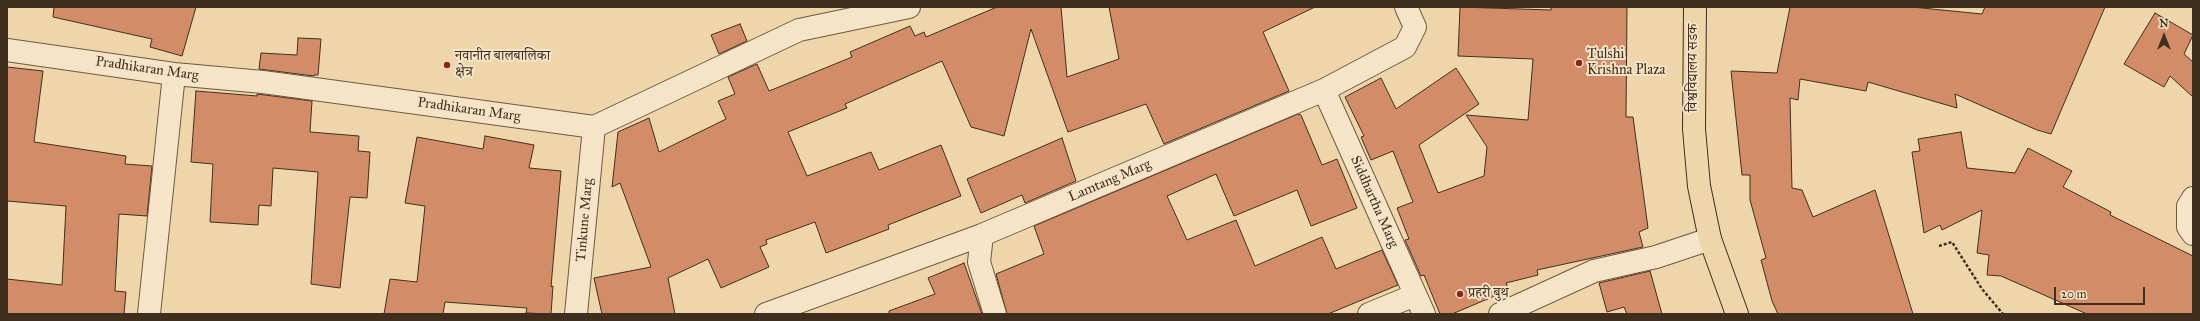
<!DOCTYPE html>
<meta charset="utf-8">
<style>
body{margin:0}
#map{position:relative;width:2200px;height:321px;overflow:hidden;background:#efd6aa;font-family:"IM FELL Great Primer",serif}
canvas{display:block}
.frame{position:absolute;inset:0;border:8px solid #402f1f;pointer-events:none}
.north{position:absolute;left:2144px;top:16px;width:40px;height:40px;-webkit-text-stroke:3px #f5e4c8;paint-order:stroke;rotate:0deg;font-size:11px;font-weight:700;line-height:16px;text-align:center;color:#402f1f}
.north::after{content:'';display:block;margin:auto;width:14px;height:18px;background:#402f1f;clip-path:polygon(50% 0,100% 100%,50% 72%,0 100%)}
.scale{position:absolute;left:2054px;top:287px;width:91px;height:18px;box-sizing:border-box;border:2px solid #402f1f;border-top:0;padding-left:5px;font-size:12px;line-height:14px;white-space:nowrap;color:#402f1f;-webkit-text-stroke:3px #f5e4c8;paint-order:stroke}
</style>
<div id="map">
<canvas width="2200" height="321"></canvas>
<div class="frame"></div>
<div class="north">N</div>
<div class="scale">20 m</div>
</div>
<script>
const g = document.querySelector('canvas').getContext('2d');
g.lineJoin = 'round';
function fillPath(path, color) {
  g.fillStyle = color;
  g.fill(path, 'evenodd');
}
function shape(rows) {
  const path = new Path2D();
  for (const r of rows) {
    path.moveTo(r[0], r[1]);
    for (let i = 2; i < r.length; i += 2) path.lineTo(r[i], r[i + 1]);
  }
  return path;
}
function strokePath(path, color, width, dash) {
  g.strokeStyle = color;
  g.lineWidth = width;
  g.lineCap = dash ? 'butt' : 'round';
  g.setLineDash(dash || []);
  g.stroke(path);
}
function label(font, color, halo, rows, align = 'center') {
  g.font = font + ' "IM FELL Great Primer","Noto Serif Devanagari",serif';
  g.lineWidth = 4;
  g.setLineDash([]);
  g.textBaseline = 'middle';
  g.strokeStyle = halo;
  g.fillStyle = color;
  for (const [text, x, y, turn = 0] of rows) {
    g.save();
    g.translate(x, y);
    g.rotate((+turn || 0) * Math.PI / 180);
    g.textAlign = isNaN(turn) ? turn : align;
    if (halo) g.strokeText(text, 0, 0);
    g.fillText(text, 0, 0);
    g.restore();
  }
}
const building = shape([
 [54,7,196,7,182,56,150,47,152,39,53,17,54,7],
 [997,7,1061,7,1067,77,1119,59,1109,7,1315,7,1263,32,1289,91,1164,144,1146,104,1068,132,1031,29,1004,136,971,127,942,61,845,104,847,108,788,132,807,176,871,152,879,170,941,145,961,196,888,225,889,229,826,253,815,222,766,240,767,244,760,247,769,267,721,288,708,259,668,278,675,314,602,314,594,278,651,267,620,183,612,187,618,132,649,118,659,152,726,119,718,101,735,94,728,77,757,64,769,91,852,57,850,52,910,26,915,36,924,32,926,37,997,7],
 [1460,7,1551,10,1551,7,1627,7,1626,117,1633,117,1648,228,1639,232,1643,247,1537,270,1538,275,1506,283,1509,290,1452,314,1440,314,1424,275,1421,276,1405,240,1409,239,1397,208,1413,202,1393,151,1371,160,1361,137,1364,136,1345,97,1381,78,1396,109,1456,68,1479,104,1419,145,1438,193,1484,176,1487,147,1466,115,1528,120,1533,59,1458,56,1460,7],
 [1790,7,1912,7,1982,14,1985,7,2105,7,2051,134,2037,130,1955,94,1957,108,1868,82,1866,91,1800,79,1798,100,1790,98,1792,188,1802,190,1813,217,1875,190,1913,314,1778,314,1772,301,1761,260,1766,258,1750,200,1750,175,1742,175,1731,71,1777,73,1790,7],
 [2155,13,2193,35,2184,54,2193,62,2193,97,2170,76,2164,87,2124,64,2155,13],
 [740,24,747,41,719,54,711,35,740,24],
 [298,38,321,39,318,75,314,75,314,76,259,69,261,53,297,55,298,38],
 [7,67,43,71,34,142,126,156,125,164,152,166,147,216,119,214,115,291,126,292,124,314,7,314,7,279,62,285,66,206,7,201,7,67],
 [196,91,257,96,257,94,312,101,310,132,359,136,358,151,370,152,367,198,350,197,340,288,311,284,318,172,273,168,271,206,259,205,258,225,210,222,213,164,191,162,196,91],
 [1298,114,1301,115,1322,165,1337,159,1357,208,1311,226,1297,190,1234,216,1216,174,1167,196,1187,240,1236,220,1255,266,1322,237,1336,269,1382,250,1398,285,1328,314,1007,314,996,274,1044,254,1034,226,1298,114],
 [1961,132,1967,168,2015,173,2028,148,2072,171,2063,187,2111,212,2110,215,2193,256,2193,314,2087,314,2001,276,1987,275,1989,255,1977,253,1982,210,1942,230,1940,225,1924,233,1912,152,1920,151,1918,139,1961,132],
 [485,136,534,145,529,168,561,171,551,287,553,286,551,314,526,313,527,308,445,302,443,314,384,314,390,279,417,282,425,206,405,203,417,137,483,149,485,136],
 [1062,138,1076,181,1025,203,1022,195,981,213,967,179,1062,138],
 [964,263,982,314,889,314,889,311,935,294,928,278,964,263],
 [1650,271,1662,314,1627,314,1624,307,1607,312,1599,283,1650,271]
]);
const path = shape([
 [1939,246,1952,242,1982,289,2003,314]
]);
const street = shape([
 [7,50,174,74,263,82,594,127,799,30,909,7],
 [1324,90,1424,314],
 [2193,198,2188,206,2188,227,2193,234],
 [982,235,979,262,995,314],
 [149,314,174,74],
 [576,314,594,127],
 [766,314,982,235,1324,90,1405,47,1415,27,1406,7],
 [1369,314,1415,295],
 [1500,314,1594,271,1656,257,1710,239]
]);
const primary = shape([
 [1695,7,1694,129,1699,186,1710,239,1737,314]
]);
const markers = [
 [1579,63,4,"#8f2418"],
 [447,65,4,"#8f2418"],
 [1460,294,4,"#8f2418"]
];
const poiNames = [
 ["Tulshi",1587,55],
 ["Krishna Plaza",1587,71],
 ["नवानीत बालबालिका",455,57],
 ["क्षेत्र",455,73],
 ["प्रहरी बुथ",1468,294]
];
const streetNames = [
 ["विश्वविद्यालय सडक",1694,68,-90],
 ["Pradhikaran Marg",147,69,8],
 ["Pradhikaran Marg",469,110,8],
 ["Lamtang Marg",1110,181,-23],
 ["Siddhartha Marg",1374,202,66],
 ["Tinkune Marg",585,220,-85]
];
fillPath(building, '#d28c67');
strokePath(building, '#402f1f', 1);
strokePath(street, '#6c5942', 24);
strokePath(primary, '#402f1f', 24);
strokePath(path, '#402f1f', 2.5, [3, 2]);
strokePath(street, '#f5e4c8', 22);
strokePath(primary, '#efd6aa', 22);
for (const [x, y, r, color] of markers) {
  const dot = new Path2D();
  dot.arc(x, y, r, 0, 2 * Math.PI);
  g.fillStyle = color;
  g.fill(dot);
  strokePath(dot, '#f5e4c8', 1.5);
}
label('14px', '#402f1f', '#f5e4c8', poiNames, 'left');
label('14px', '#402f1f', '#f5e4c8', streetNames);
</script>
